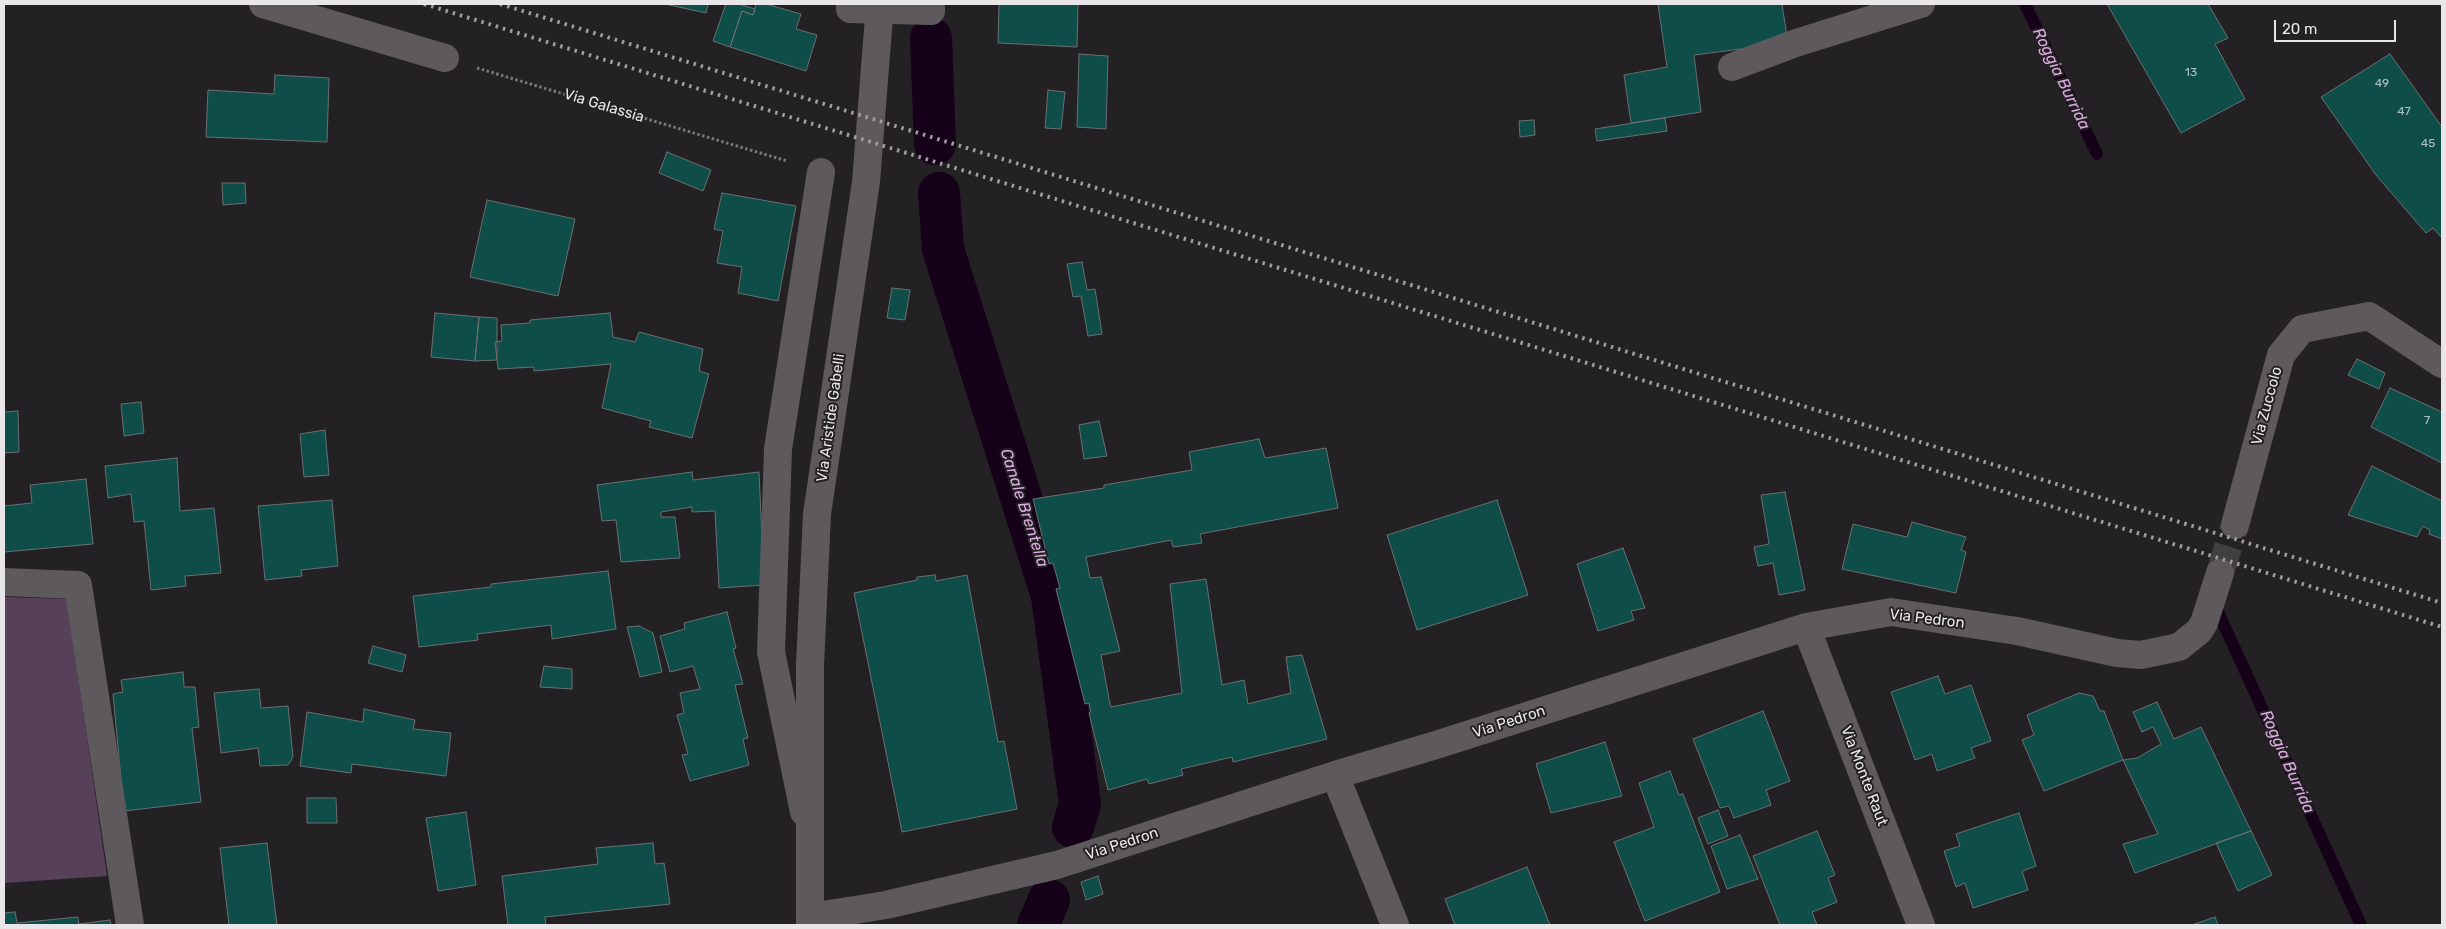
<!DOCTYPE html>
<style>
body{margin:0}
#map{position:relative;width:2446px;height:929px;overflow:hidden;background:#242124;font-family:Rubik,sans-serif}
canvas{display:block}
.frame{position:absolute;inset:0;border:5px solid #e8e6e9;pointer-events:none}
.scale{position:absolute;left:2274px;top:20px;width:122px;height:22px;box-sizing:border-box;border:2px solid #e8e6e9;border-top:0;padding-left:6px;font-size:15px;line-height:18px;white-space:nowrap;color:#e8e6e9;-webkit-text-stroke:4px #242124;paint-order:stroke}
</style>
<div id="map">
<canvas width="2446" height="929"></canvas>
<div class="frame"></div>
<div class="scale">20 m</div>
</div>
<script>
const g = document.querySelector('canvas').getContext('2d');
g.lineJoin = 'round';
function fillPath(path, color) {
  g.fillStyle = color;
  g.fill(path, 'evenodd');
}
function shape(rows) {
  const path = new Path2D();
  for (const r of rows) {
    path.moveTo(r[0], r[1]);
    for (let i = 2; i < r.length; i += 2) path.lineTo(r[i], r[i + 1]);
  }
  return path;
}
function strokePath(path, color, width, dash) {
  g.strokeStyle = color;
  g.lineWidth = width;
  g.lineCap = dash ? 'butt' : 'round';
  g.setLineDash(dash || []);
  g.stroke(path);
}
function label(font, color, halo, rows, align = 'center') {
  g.font = font + ' Rubik,sans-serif';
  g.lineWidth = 4;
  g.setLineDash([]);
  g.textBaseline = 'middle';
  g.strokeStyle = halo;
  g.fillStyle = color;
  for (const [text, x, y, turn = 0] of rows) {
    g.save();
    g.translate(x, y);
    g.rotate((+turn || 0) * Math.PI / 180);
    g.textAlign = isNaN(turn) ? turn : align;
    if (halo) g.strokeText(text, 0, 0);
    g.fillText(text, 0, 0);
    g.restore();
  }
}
const green = shape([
 [4,597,67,599,107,876,4,883]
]);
const stream = shape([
 [2025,4,2097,154],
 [2214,603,2361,925]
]);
const canal = shape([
 [931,38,935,144],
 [939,193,943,249,1052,596,1080,804,1073,827],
 [1038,925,1049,900]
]);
const building = shape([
 [665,4,708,4,706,13,665,4],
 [726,4,739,4,755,9,753,15,742,11,730,47,713,41,726,4],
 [756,4,766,4,801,14,796,29,817,35,806,71,730,47,742,11,753,15,756,4],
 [999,4,1078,4,1077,47,998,43,999,4],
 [1658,4,1782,4,1788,43,1694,55,1701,112,1631,123,1624,75,1667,67,1658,4],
 [2107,4,2208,4,2228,38,2215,44,2245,99,2181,133,2107,4],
 [1079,54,1108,56,1106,129,1077,127,1079,54],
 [2390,54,2442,127,2442,238,2433,228,2426,233,2376,175,2321,97,2390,54],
 [275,75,329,78,327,142,206,137,208,90,274,94,275,75],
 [1048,90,1065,92,1061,129,1045,128,1048,90],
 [1665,118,1667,131,1597,141,1595,129,1665,118],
 [1534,120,1535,135,1520,137,1519,121,1534,120],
 [667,152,711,170,703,191,659,173,667,152],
 [222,183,245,183,246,203,223,205,222,183],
 [722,193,796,206,778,301,738,293,742,267,717,263,723,231,714,229,722,193],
 [487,200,575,219,558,296,470,277,487,200],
 [1082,262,1087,290,1095,289,1102,334,1088,336,1081,296,1073,297,1067,264,1082,262],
 [892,288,910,290,905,320,887,318,892,288],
 [435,313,479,317,475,361,431,357,435,313],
 [610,313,613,337,635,342,639,332,703,349,699,371,709,374,692,438,649,427,651,421,602,408,611,364,534,371,534,367,498,369,495,342,502,341,501,325,530,323,530,320,610,313],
 [479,317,497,318,497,360,475,361,479,317],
 [2357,359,2385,373,2379,389,2348,375,2357,359],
 [2390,388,2442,412,2442,463,2371,427,2390,388],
 [141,402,144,433,124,436,121,404,141,402],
 [18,411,19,452,4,453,4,412,18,411],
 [1099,421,1107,456,1084,459,1079,425,1099,421],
 [325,430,329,475,304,477,300,434,325,430],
 [1259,439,1265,458,1326,448,1338,508,1200,534,1202,543,1173,547,1171,540,1086,557,1090,578,1101,577,1120,651,1101,655,1109,699,1111,707,1182,693,1170,584,1206,579,1222,685,1244,680,1248,704,1291,693,1286,657,1302,655,1327,739,1233,762,1232,757,1181,769,1183,775,1149,784,1147,779,1108,790,1089,713,1091,712,1089,703,1085,704,1056,589,1060,588,1053,563,1049,564,1033,499,1104,488,1104,485,1192,470,1189,452,1259,439],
 [177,458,180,511,214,508,221,573,185,576,186,586,151,590,144,521,134,522,131,494,108,498,105,466,177,458],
 [2372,466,2442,501,2442,539,2429,534,2430,530,2423,526,2417,537,2348,515,2372,466],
 [692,472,693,480,759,472,764,585,719,588,715,511,692,512,692,507,661,512,661,517,675,517,680,558,621,562,616,520,602,521,597,485,692,472],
 [86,479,93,544,4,552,4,506,32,503,30,485,86,479],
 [1785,492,1805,590,1779,595,1773,563,1758,566,1754,547,1769,544,1761,495,1785,492],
 [332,500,338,566,301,570,302,576,265,580,258,506,332,500],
 [1497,500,1528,595,1417,630,1387,535,1497,500],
 [1912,522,1966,537,1961,550,1966,552,1956,593,1842,569,1853,524,1907,537,1912,522],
 [1623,548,1645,608,1631,611,1634,620,1598,631,1577,564,1623,548],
 [608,571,616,629,552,639,551,625,477,634,478,640,419,647,413,596,491,587,491,584,608,571],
 [935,575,936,581,967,575,998,742,1004,741,1017,809,902,832,854,593,917,580,917,577,935,575],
 [727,612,736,648,733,649,743,684,735,685,748,738,743,739,749,765,690,781,682,755,688,754,677,715,684,713,680,693,700,689,693,666,670,672,660,636,685,629,684,623,727,612],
 [639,626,653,633,662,672,640,677,627,627,639,626],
 [373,646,406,655,402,672,368,663,373,646],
 [544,666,572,669,572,689,540,687,544,666],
 [183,672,184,687,195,687,199,727,192,728,201,802,124,811,113,694,123,692,121,680,183,672],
 [1938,676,1945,694,1971,685,1991,741,1971,748,1975,758,1937,771,1932,754,1915,760,1891,692,1938,676],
 [259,689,261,708,288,706,293,757,288,765,260,766,258,748,221,753,214,693,259,689],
 [2079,693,2093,696,2100,711,2104,711,2123,760,2044,791,2022,740,2034,735,2027,715,2079,693],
 [2157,702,2174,739,2201,727,2251,831,2135,873,2123,844,2158,834,2123,760,2137,758,2161,744,2153,727,2142,732,2133,712,2157,702],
 [364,709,415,720,413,729,451,733,446,776,352,764,351,773,300,766,307,712,363,722,364,709],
 [1763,711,1790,781,1766,790,1771,805,1734,818,1729,806,1720,808,1693,739,1763,711],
 [1605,742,1622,796,1551,813,1536,764,1605,742],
 [1670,771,1679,795,1683,794,1720,892,1645,921,1614,842,1654,827,1639,783,1670,771],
 [307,798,336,798,337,823,307,823,307,798],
 [1718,810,1728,836,1708,844,1698,818,1718,810],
 [466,812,476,885,438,891,426,818,466,812],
 [2019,813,2036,866,2022,871,2028,890,1973,908,1965,883,1956,887,1944,851,1960,846,1956,834,2019,813],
 [1817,831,1835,875,1828,878,1837,902,1812,912,1817,925,1780,925,1753,856,1817,831],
 [2251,831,2272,875,2238,891,2216,843,2251,831],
 [1740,835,1758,879,1727,889,1711,846,1740,835],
 [267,843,277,925,229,925,220,848,267,843],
 [653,843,655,864,664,863,670,904,545,917,546,925,508,925,502,876,598,864,596,848,653,843],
 [1527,867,1550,925,1455,925,1445,899,1527,867],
 [1098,876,1103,894,1086,900,1081,882,1098,876],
 [15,912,17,923,78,917,79,925,4,925,4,913,15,912],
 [2215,917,2218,925,2192,925,2215,917],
 [110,920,111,925,79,925,79,924,110,920]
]);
const streetTunnel = shape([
 [2220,573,2235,525]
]);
const path = shape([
 [477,68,787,161]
]);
const street = shape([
 [263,4,445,58],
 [850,4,850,9,931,11,931,4],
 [1732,67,1796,43,1921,4],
 [2235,525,2281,355,2302,329,2369,316,2442,364],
 [4,582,78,585,130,925],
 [1806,627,1921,925],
 [1335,775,1395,925],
 [804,812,771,652,778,449,821,172],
 [810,917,886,905,1057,865,1335,775,1436,745,1806,627,1891,612,2017,631,2117,653,2141,655,2179,647,2199,631,2204,623,2220,573]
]);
const secondary = shape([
 [810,925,810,665,817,514,866,182,880,4]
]);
const rail = shape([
 [424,4,2442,627],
 [500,4,2442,603]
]);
const numberNames = [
 ["13",2191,73],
 ["49",2382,84],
 ["47",2404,112],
 ["45",2428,144],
 ["7",2427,421]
];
const streetNames = [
 ["Via Galassia",604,106,17],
 ["Via Zuccolo",2267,406,-75],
 ["Via Aristide Gabelli",831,418,-82],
 ["Via Pedron",1927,619,7],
 ["Via Pedron",1509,722,-18],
 ["Via Monte Raut",1864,776,69],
 ["Via Pedron",1122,844,-18]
];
const waterNames = [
 ["Roggia Burrida",2061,79,64],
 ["Canale Brentella",1024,508,72],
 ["Roggia Burrida",2287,762,66]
];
fillPath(green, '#574159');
strokePath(stream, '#150118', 12);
strokePath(canal, '#150118', 42);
fillPath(building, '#0e4d48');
strokePath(building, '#6a706f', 1);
strokePath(streetTunnel, '#413f42', 28, [28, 14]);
strokePath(path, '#7a777a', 3, [2.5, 2.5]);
strokePath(street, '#5d595d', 28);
strokePath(secondary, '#5d595d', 28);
strokePath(rail, '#9f9da0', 4, [2.5, 5]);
label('12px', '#b2c0c1', null, numberNames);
label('15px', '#e8e6e9', '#242124', streetNames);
label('italic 16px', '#dcabe1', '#242124', waterNames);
</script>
